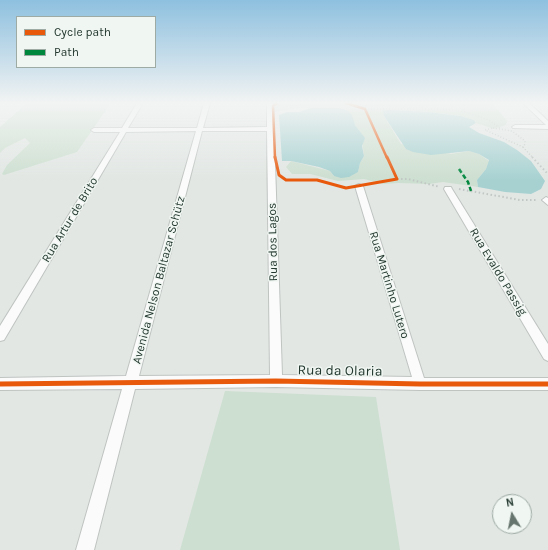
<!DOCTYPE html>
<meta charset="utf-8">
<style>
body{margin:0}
#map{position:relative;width:548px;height:550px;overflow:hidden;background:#e2e7e4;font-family:Karla,sans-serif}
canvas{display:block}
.legend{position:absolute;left:16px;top:16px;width:140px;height:52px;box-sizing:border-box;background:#f0f6f2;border:1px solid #9eaaa4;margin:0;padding:5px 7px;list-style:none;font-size:12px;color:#23382f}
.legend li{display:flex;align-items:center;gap:8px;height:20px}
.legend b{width:20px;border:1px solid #9eaaa4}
.north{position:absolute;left:492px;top:494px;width:40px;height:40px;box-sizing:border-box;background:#f0f6f2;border:1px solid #9eaaa4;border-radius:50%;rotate:350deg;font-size:11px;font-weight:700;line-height:16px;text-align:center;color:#23382f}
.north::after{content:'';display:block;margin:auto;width:14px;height:18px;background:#66756e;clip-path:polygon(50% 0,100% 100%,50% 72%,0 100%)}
</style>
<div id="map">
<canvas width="548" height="550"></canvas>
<ul class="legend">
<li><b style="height:5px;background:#e8590c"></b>Cycle path</li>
<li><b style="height:5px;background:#00873e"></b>Path</li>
</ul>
<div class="north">N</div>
</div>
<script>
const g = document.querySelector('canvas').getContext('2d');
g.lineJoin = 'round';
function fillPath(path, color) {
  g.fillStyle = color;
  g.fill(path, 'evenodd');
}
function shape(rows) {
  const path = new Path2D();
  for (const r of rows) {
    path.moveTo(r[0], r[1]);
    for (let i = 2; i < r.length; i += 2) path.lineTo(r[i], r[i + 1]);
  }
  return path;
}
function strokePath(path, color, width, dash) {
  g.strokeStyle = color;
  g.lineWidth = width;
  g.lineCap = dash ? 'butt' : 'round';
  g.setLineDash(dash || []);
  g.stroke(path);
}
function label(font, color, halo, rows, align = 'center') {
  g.font = font + ' Karla,sans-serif';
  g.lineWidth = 3;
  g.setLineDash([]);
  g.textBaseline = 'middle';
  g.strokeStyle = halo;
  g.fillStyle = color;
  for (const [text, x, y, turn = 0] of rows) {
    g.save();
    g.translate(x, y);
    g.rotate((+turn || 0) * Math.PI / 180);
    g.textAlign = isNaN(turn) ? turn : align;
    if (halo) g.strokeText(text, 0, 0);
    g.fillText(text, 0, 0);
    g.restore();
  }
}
const green = shape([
 [27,103,111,103,77,152,4,175,2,174,7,165,30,143,25,138,5,148,0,153,0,127],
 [273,103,491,103,495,106,507,121,506,125,494,129,476,123,474,120,461,116,430,112,391,110,384,116,401,144,451,154,469,151,479,154,489,161,486,169,477,180,478,187,443,182,429,184,398,183,383,184,364,179,338,181,310,174,292,174,286,167,291,161,330,171,334,176,358,172,360,163,364,156,361,133,353,122,340,108,300,108,274,112],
 [225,391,376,397,400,550,180,550]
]);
const water = shape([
 [311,108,339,108,348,111,352,115,355,125,365,138,362,146,364,156,360,163,358,172,349,177,341,178,334,176,330,171,319,167,291,161,282,161,279,115,287,112,299,112],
 [391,110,430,112,461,116,474,120,476,123,469,127,479,133,504,142,517,150,531,161,545,181,541,189,531,194,505,192,478,187,477,180,486,169,489,160,479,154,469,151,431,155,413,152,406,149,384,116,383,111]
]);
const pathFar1 = shape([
 [417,103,423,108],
 [462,103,465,112],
 [365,109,445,109,465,112,489,120,501,129],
 [493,128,512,131,525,141,525,144,523,147,485,130,493,128],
 [523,147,533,158]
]);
const path = shape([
 [532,157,548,174],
 [397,179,408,179,440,187],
 [459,189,520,200,537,200]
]);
const street = shape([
 [137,103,143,103,128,128,197,128,204,103,210,103,203,128,267,127,267,103,273,103,282,375,412,377,355,186,359,184,363,186,424,378,548,378,548,390,420,390,276,387,135,389,94,550,76,550,122,389,0,390,0,378,126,376,196,131,126,132,4,340,0,341,0,326,120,132,94,132,91,130,94,128,122,128,137,103],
 [202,131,267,131,270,375,139,376,202,131],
 [523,103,529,103,548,121,548,129,513,128,512,127,515,125,546,125,523,103],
 [445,187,451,187,452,189,548,344,548,361,544,359,444,189,445,187],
 [546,197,548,198,548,205,542,200,546,197]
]);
const quiet = shape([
 [459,169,468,182,471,191]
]);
const cyclewayFar2 = shape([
 [346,103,365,109,387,158],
 [275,158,273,106,277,103]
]);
const cyclewayFar1 = shape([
 [275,157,279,175,286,180,317,180,346,188,397,179,387,157]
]);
const cycleway = shape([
 [0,384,276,381,420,384,548,384]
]);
const streetNames = [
 ["Rua Artur de Brito",70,220,-59],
 ["Rua dos Lagos",273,242,-91],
 ["Rua Evaldo Passig",498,272,59],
 ["Avenida Nelson Baltazar Schütz",159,280,-75],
 ["Rua Martinho Lutero",389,285,73]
];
const nearStreetnames = [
 ["Rua da Olaria",340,371,1]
];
fillPath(green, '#cddfd0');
fillPath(water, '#a7d1d1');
strokePath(street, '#bfc4c1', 2);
strokePath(pathFar1, '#c0c7c4', 1.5, [1, 2]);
strokePath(path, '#c0c7c4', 2, [1.5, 2.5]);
fillPath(street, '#fbfbfb');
strokePath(quiet, '#00873e', 2.5, [4.5, 2.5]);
strokePath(cyclewayFar2, '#e8590c', 2.5);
strokePath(cyclewayFar1, '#e8590c', 3);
strokePath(cycleway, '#e8590c', 5);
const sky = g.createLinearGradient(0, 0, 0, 180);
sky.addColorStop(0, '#8ec0df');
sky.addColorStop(0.57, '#f2f4f3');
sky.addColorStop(1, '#f2f4f300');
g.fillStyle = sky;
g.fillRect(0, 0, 548, 180);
label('12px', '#23382f', '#f0f6f2', streetNames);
label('14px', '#23382f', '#f0f6f2', nearStreetnames);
</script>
